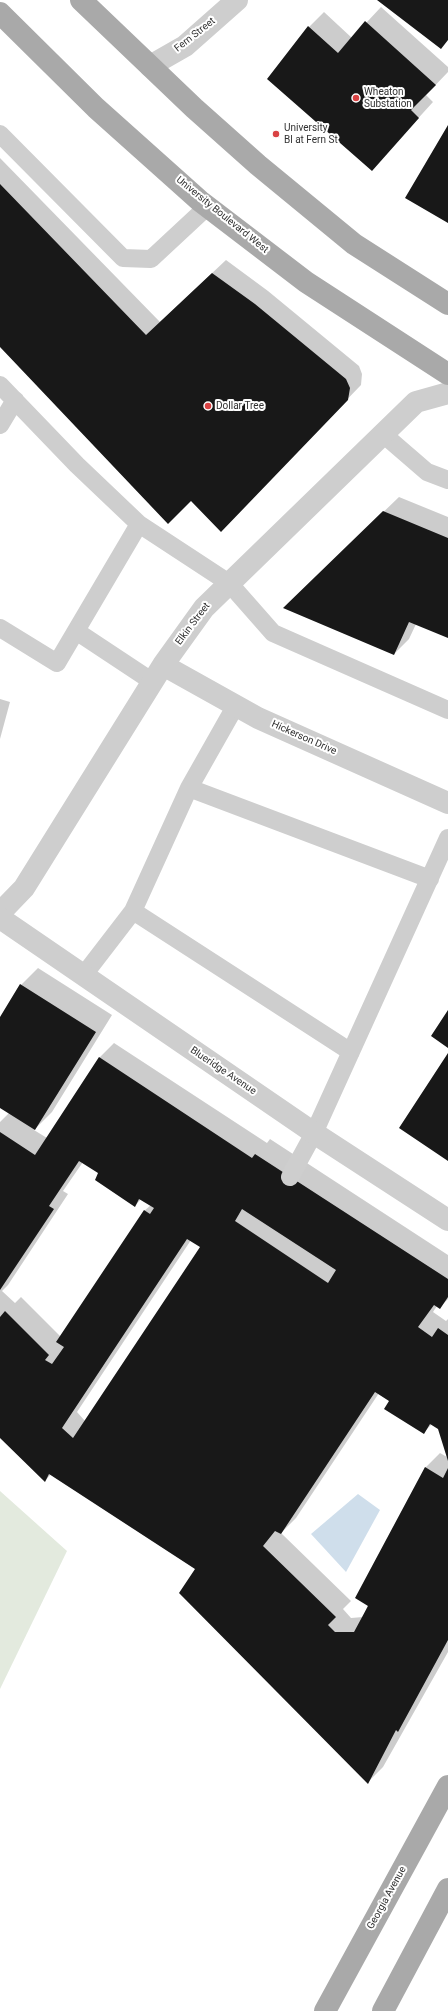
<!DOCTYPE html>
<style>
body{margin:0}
canvas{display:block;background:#fff}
</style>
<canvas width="448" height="2011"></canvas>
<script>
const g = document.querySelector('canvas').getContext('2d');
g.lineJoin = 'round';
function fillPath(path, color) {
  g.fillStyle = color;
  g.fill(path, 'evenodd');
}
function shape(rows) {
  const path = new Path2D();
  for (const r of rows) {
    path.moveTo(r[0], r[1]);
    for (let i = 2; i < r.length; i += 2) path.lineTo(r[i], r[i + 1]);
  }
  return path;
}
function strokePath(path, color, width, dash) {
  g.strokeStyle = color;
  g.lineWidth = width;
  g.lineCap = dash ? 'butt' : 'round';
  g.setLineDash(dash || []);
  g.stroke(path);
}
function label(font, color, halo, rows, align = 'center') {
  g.font = font + ' Roboto,sans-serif';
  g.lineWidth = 4;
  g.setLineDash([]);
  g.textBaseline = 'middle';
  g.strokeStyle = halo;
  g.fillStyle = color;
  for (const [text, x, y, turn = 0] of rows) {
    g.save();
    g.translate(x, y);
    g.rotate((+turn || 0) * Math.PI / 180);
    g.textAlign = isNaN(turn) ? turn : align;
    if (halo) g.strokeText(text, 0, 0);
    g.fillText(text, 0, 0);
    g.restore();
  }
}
const green = shape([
 [0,1491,67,1551,0,1689]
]);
const water = shape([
 [358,1494,380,1510,346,1572,311,1534]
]);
const shadow = shape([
 [381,7,448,67,448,72,426,95,433,102,372,169,309,27,324,12,352,38],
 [0,158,160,322,226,260,268,291,359,366,362,374,361,385,234,517,191,500,0,345],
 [399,497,448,517,448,637,416,624,409,639,394,654,299,593],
 [0,699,10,702,0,739],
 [38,968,112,1015,52,1112,34,1130,47,1138,99,1058,114,1043,267,1143,270,1139,448,1255,448,1299,440,1307,437,1306,433,1312,446,1321,448,1319,448,1652,383,1767,368,1782,196,1569,51,1474,45,1481,0,1437,0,1122,9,1113,0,1107,0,1019,21,985],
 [83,1162,99,1172,135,1206,141,1199,151,1205,144,1211,61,1337,21,1297,15,1303,2,1291,8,1285,68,1194,63,1191],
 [191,1240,202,1246,85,1421,77,1412],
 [379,1393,391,1401,424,1432,432,1424,439,1429,447,1457,440,1453,425,1468,363,1617,351,1618,343,1609,351,1601,281,1533,296,1518]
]);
const building = shape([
 [377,0,448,0,448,40,441,49],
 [365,21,436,85,411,110,419,118,372,171,267,79,308,26,338,53],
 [448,125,448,223,405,198],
 [0,184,146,335,212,273,255,304,346,379,350,388,348,400,221,532,191,501,168,524,0,347],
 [383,511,448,538,448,638,409,622,394,655,283,608],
 [20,984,96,1032,35,1130,0,1108,0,1017],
 [448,1010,448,1048,431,1036],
 [448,1053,448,1161,399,1128],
 [99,1057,252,1158,255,1154,448,1279,448,1297,440,1309,434,1305,418,1327,432,1337,438,1328,448,1335,448,1461,438,1429,430,1424,424,1434,384,1409,389,1401,375,1392,281,1534,275,1531,263,1546,336,1617,328,1625,335,1632,354,1632,368,1606,355,1598,425,1467,443,1478,448,1468,448,1640,398,1732,396,1730,368,1784,179,1593,195,1569,49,1474,45,1482,0,1438,0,1317,5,1311,49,1355,45,1360,52,1364,64,1347,56,1342,144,1210,150,1214,154,1208,139,1199,135,1207,95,1180,98,1173,79,1161,49,1206,54,1209,0,1290,0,1132,35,1155],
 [242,1209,336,1270,328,1283,235,1221],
 [187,1239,200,1247,73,1438,62,1428]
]);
const service = shape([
 [0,134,123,258,151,259,208,206],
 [0,385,77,465,139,524,229,583,273,633,448,710],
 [0,425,15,400],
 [383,434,427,472,448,480],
 [0,628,57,663,139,524],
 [76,631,153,682],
 [189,788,236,705],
 [83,976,133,911],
 [351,1052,133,911,189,788,430,879],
 [290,1177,314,1133,448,838]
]);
const minor = shape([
 [163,665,258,718,448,803],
 [0,913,24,888,163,665,204,608,416,402,448,393]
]);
const tertiary = shape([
 [150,66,185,46,237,0],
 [0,918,314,1133,448,1220]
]);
const primary = shape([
 [81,0,194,108,258,165,354,244,448,304],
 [0,13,96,108,200,201,306,282,448,374],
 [325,2011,448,1786],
 [383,2011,448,1889]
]);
const markers = [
 [356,98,4,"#d94243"],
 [276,134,4,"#d94243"],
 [208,406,4,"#d94243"]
];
const streetNames = [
 ["Fern Street",195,35,-38],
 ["University Boulevard West",222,215,39],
 ["Elkin Street",193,624,-53],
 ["Hickerson Drive",304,738,24],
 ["Blueridge Avenue",223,1071,34],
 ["Georgia Avenue",387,1898,-61]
];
const poiNames = [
 ["Wheaton",364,92],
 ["Substation",364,104],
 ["University",284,128],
 ["Bl at Fern St",284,140],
 ["Dollar Tree",216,406]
];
fillPath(green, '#e3eade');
fillPath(water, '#cfdeeb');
fillPath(shadow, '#0003');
fillPath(building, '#181818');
strokePath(service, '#cecece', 18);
strokePath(minor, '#cecece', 22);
strokePath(tertiary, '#cecece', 22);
strokePath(primary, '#a9a9a9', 22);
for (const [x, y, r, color] of markers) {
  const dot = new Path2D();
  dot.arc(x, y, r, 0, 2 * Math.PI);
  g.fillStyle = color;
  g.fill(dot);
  strokePath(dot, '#fff', 1.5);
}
label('10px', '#313131', '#fff', streetNames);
label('10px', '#313131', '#fff', poiNames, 'left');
</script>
